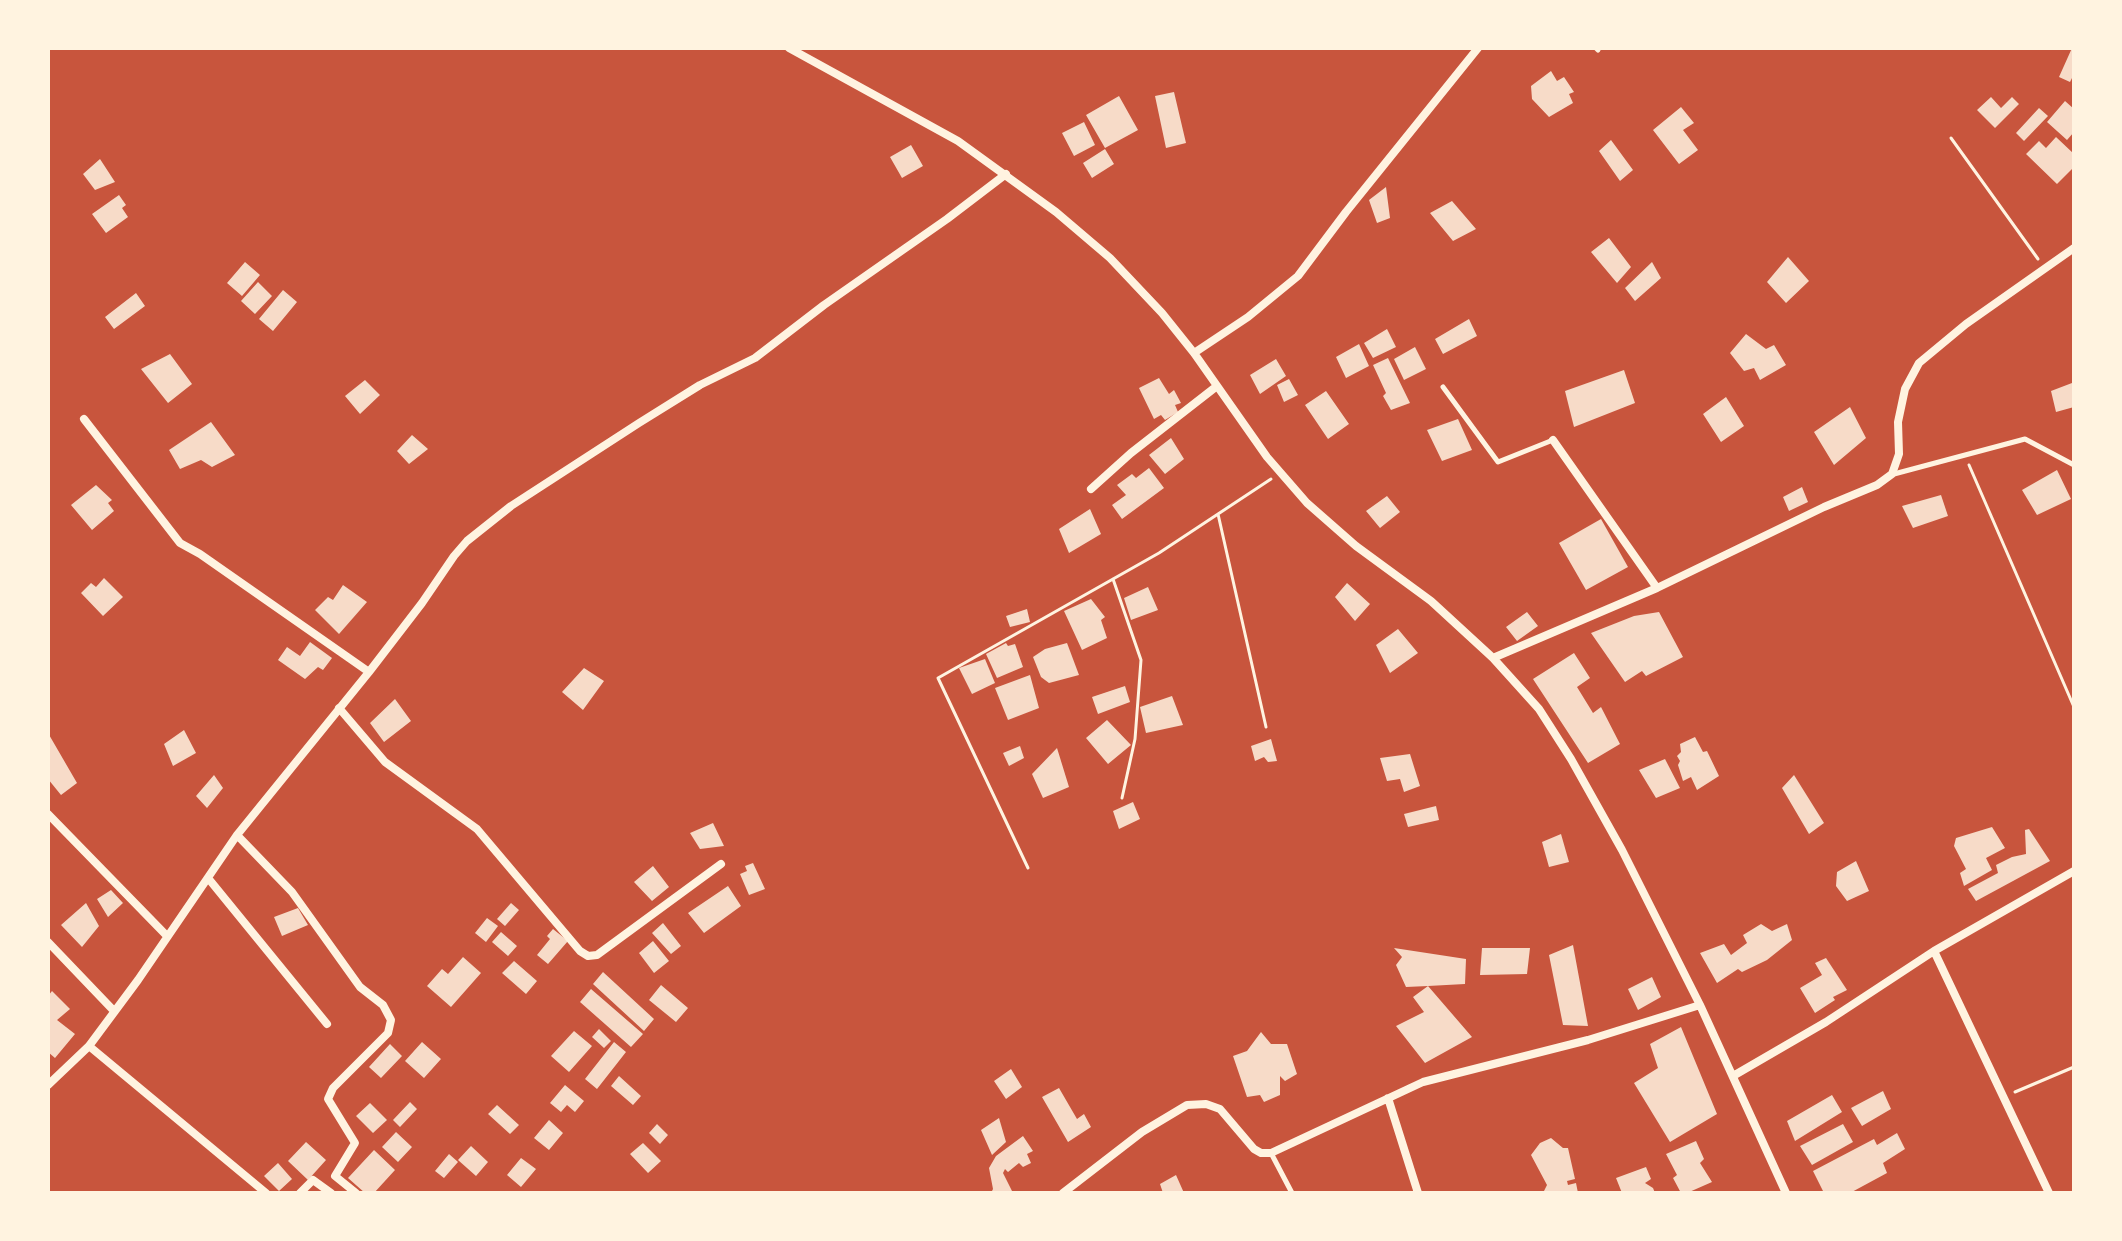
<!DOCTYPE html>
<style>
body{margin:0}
#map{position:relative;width:2122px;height:1241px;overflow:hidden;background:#c8553d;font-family:Inter,sans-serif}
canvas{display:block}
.frame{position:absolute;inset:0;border:50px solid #fff3e0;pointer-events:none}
</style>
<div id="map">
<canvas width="2122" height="1241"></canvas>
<div class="frame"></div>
</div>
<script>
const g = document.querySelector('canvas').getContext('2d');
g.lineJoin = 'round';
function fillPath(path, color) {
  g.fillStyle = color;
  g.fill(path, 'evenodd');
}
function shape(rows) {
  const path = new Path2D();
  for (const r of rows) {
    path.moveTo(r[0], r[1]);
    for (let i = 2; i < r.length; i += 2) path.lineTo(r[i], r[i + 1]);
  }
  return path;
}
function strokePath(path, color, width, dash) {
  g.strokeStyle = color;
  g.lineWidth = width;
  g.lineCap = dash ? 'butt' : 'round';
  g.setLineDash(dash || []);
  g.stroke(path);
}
const building = shape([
 [2072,48,2074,74,2070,82,2059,77],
 [1551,71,1557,81,1564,77,1574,92,1569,94,1573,103,1549,117,1532,99,1531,86],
 [1174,92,1186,143,1166,148,1155,96],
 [1119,96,1138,130,1105,148,1086,115],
 [1991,97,2001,108,2012,97,2019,104,1995,128,1977,110],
 [2065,101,2074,109,2074,132,2067,140,2047,122],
 [1681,107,1694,123,1683,130,1698,150,1679,164,1653,130],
 [2039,108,2048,116,2024,141,2016,133],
 [1084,122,1095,145,1074,156,1062,133],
 [2056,137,2074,154,2074,167,2057,184,2026,154,2039,141,2046,148],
 [1611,140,1633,170,1620,181,1599,151],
 [911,145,923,166,902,178,890,157],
 [1105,149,1114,164,1092,178,1083,163],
 [100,159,115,182,95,190,83,174],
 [1386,187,1390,218,1377,223,1369,200],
 [119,195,126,205,122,208,128,217,106,233,92,214],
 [1452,201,1476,229,1453,241,1430,213],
 [1609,238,1631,267,1617,283,1591,252],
 [1788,257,1809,281,1786,303,1767,282],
 [245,262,260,275,242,296,227,283],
 [1652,262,1661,278,1635,301,1625,288],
 [258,282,272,296,255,314,241,301],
 [283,290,297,302,273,331,259,319],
 [136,293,145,306,114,329,105,317],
 [1469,319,1477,336,1443,354,1435,339],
 [1387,329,1396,347,1373,358,1364,343],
 [1746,334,1766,349,1774,345,1786,365,1760,380,1754,368,1744,371,1730,353],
 [1359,344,1369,366,1346,378,1336,357],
 [1415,347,1426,369,1404,380,1394,359],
 [170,354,192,384,168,403,141,369],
 [1388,358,1410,403,1391,410,1383,396,1386,393,1373,365],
 [1276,359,1286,376,1260,394,1250,375],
 [1624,370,1635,403,1574,427,1565,391],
 [1159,378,1169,394,1174,390,1181,403,1175,405,1178,412,1165,420,1161,415,1154,419,1139,388],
 [1289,379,1298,395,1284,402,1277,385],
 [365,380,380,395,360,414,345,396],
 [2072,383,2074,407,2056,412,2051,391],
 [1326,391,1349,424,1328,439,1305,405],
 [1726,397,1744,426,1721,442,1703,414],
 [1850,407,1866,438,1834,465,1814,432],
 [1458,419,1472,450,1442,461,1427,430],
 [211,422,235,455,212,467,201,460,180,469,169,450],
 [412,435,428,449,409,464,397,451],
 [1171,438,1184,459,1165,474,1149,455],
 [1149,468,1164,488,1122,519,1112,505,1126,495,1117,485,1132,474,1136,478],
 [2057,470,2071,499,2037,515,2022,490],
 [96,485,112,500,108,503,114,511,92,530,71,505],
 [1802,487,1808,502,1789,511,1783,497],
 [1941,495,1948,516,1913,528,1902,506],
 [1387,496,1400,512,1380,528,1366,511],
 [1090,509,1101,534,1069,553,1059,529],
 [1601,519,1628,567,1586,590,1559,543],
 [104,578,123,597,103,616,81,593,91,583,96,587],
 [1347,583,1370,604,1355,621,1335,597],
 [343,585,367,602,339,634,315,610,328,597,333,600],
 [1148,587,1158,610,1131,620,1124,598],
 [1091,599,1105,617,1101,620,1107,638,1082,650,1064,611],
 [1027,609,1030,622,1010,627,1006,616],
 [1527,612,1538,626,1517,641,1506,627],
 [1659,612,1683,657,1646,676,1642,671,1625,682,1591,633,1634,616],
 [1398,629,1418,653,1390,673,1376,645],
 [310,642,332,658,323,670,318,667,305,679,278,660,287,647,300,656],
 [1006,643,1008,646,1015,644,1023,667,997,678,986,654],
 [1067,643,1079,675,1049,683,1041,677,1033,657,1045,649],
 [1574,653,1590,678,1577,687,1593,713,1601,707,1620,744,1588,763,1533,679],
 [985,659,995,683,972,694,959,668],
 [584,668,604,681,583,710,562,692],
 [1030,675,1039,708,1008,720,995,688],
 [1125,686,1130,702,1098,714,1092,697],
 [1172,696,1183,725,1146,733,1140,707],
 [395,699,411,721,384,742,370,723],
 [1107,720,1131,745,1108,764,1086,738],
 [184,730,196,753,173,766,164,744],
 [48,733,77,783,61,795,48,779],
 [1695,737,1703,752,1707,751,1719,776,1697,790,1691,777,1683,781,1678,765,1680,761,1677,756,1681,752,1680,744],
 [1271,739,1277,761,1268,762,1264,757,1255,761,1251,746],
 [1020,746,1024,758,1009,766,1003,753],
 [1057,748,1069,787,1043,798,1032,774],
 [1410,754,1420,786,1404,792,1400,779,1387,781,1380,758],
 [1665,759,1680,788,1656,798,1639,770],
 [214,775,223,788,207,808,196,796],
 [1794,775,1824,823,1809,834,1782,788],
 [1133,802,1140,819,1119,829,1113,811],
 [1436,806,1439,820,1408,827,1404,814],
 [713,823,724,846,700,849,690,833],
 [1992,827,2005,848,1986,858,1992,870,1964,886,1960,873,1966,869,1954,846,1956,838],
 [2029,829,2050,861,1976,901,1968,889,1998,873,1996,865,2012,857,2026,854,2025,830],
 [1561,834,1569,862,1549,867,1542,842],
 [1856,861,1869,891,1847,901,1836,886,1837,872],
 [753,863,765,889,749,895,740,874,747,871,745,866],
 [653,866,669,887,652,901,634,882],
 [728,886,741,906,704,933,688,913],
 [111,890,123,903,108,917,97,899],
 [86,903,99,926,82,947,61,925],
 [511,903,519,910,505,926,497,919],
 [298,908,308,925,282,936,274,917],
 [487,918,498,926,486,942,475,933],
 [663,923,681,946,671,954,652,933],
 [1761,924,1772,931,1787,924,1792,940,1767,960,1742,972,1738,969,1717,983,1700,953,1724,944,1731,955,1747,943,1743,935],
 [553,929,568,941,548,964,537,955,550,939,547,936],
 [501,932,517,946,508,956,492,942],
 [653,941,669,961,654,973,639,953],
 [1573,945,1588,1026,1563,1025,1549,955],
 [1394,948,1466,959,1465,984,1428,986,1472,1037,1425,1063,1396,1026,1424,1012,1413,997,1428,986,1406,987,1396,965,1402,957],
 [1482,948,1530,948,1527,974,1480,975],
 [463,957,481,973,451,1007,427,986,442,969,448,974],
 [1826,958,1847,990,1833,997,1835,1000,1815,1013,1800,988,1822,975,1815,963],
 [514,961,537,981,526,994,502,973],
 [603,972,654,1019,644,1031,593,984],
 [1652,977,1661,997,1638,1010,1628,989],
 [661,985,688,1008,676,1022,649,1000],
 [591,989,643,1034,631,1047,580,1002],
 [52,991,70,1009,57,1020,75,1034,55,1058,48,1052,48,996],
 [1681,1027,1717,1114,1670,1142,1634,1083,1658,1068,1650,1044],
 [599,1029,611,1041,604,1048,592,1037],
 [574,1031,592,1046,569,1072,551,1056],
 [1261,1032,1271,1044,1287,1044,1297,1074,1285,1081,1280,1076,1280,1095,1264,1102,1260,1095,1247,1097,1233,1056,1247,1051],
 [422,1042,441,1059,424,1078,405,1061],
 [614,1042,626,1052,597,1089,585,1079],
 [390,1044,402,1056,381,1078,369,1067],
 [1011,1069,1022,1087,1006,1099,994,1081],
 [619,1076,641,1096,633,1105,611,1086],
 [565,1085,584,1101,575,1112,567,1105,561,1112,550,1103],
 [1059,1088,1077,1119,1084,1114,1091,1127,1068,1142,1042,1097],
 [1883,1091,1891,1109,1862,1126,1851,1108],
 [1832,1095,1842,1112,1795,1141,1787,1121],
 [410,1102,417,1109,400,1127,393,1120],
 [370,1103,387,1120,373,1133,356,1116],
 [497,1105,519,1125,510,1134,488,1114],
 [999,1118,1006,1142,992,1155,981,1130],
 [549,1120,563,1133,549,1150,534,1138],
 [657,1124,668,1135,660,1144,649,1133],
 [1843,1124,1853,1142,1812,1165,1800,1146],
 [396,1132,412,1147,398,1162,382,1147],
 [1897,1133,1905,1149,1883,1163,1887,1173,1850,1193,1824,1193,1813,1171,1874,1139,1877,1145],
 [1023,1136,1033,1151,1027,1154,1031,1163,1023,1167,1019,1163,1008,1172,1005,1169,1003,1173,1013,1193,991,1193,993,1189,989,1168,996,1156],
 [1551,1138,1563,1148,1568,1148,1575,1179,1567,1181,1568,1185,1576,1183,1578,1193,1543,1193,1547,1185,1531,1155,1540,1143],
 [1696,1141,1704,1159,1700,1163,1712,1182,1687,1193,1681,1193,1673,1178,1677,1175,1666,1154],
 [306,1142,326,1160,308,1180,288,1161],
 [643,1143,661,1161,648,1173,630,1154],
 [471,1146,488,1162,476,1176,458,1160],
 [374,1150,395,1170,374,1193,365,1193,348,1178],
 [449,1154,458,1162,444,1178,435,1171],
 [521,1158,536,1169,521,1187,507,1175],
 [278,1163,292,1179,279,1191,264,1176],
 [1646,1167,1651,1179,1645,1183,1653,1188,1655,1193,1622,1193,1616,1178],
 [1176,1175,1184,1193,1163,1193,1160,1184]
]);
const path = shape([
 [1951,138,2038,259],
 [1969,465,2074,707],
 [1218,514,1266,727],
 [1113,579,1141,660,1135,739,1122,798],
 [1028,868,938,678,1159,553,1271,479],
 [2015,1092,2074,1067]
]);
const service = shape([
 [1596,48,1598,50],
 [1443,387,1498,462,1553,440],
 [1894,474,2025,439,2074,465],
 [1271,1153,1292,1193]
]);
const minor = shape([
 [789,48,958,141,1056,212,1110,258,1162,313,1194,353,1267,457,1307,503,1356,546,1431,601,1493,658,1539,709,1571,759,1622,850,1700,1005,1786,1193],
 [1194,353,1248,317,1298,276,1346,212,1478,48],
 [84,419,180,543,200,554,369,672],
 [1553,440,1657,588],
 [1091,489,1131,453,1217,386],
 [1493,658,1657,588,1824,507,1877,485,1892,474,1899,454,1898,422,1905,389,1919,363,1966,324,2074,248],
 [339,708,385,762,477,829,580,951,588,956,597,955,721,864],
 [48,814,167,936],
 [237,835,292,892,360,987,383,1005,391,1020,388,1033,333,1088,328,1099,355,1143,335,1176,356,1193],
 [208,878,327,1024],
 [48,942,114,1011],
 [1934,951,2049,1193],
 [89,1046,266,1193],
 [1733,1076,1826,1022,1934,951,2074,871],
 [48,1085,89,1046,138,980,237,835,369,672,422,603,454,556,467,541,511,506,639,423,700,385,755,358,824,305,947,219,1006,174],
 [1388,1098,1418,1193],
 [300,1193,313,1180,331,1193],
 [1063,1193,1142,1132,1187,1105,1206,1104,1220,1109,1254,1149,1261,1153,1271,1153,1423,1082,1588,1040,1700,1005]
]);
fillPath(building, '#f7dbc8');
strokePath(path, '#fff3e0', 3);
strokePath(service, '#fff3e0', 5);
strokePath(minor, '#fff3e0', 8);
</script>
